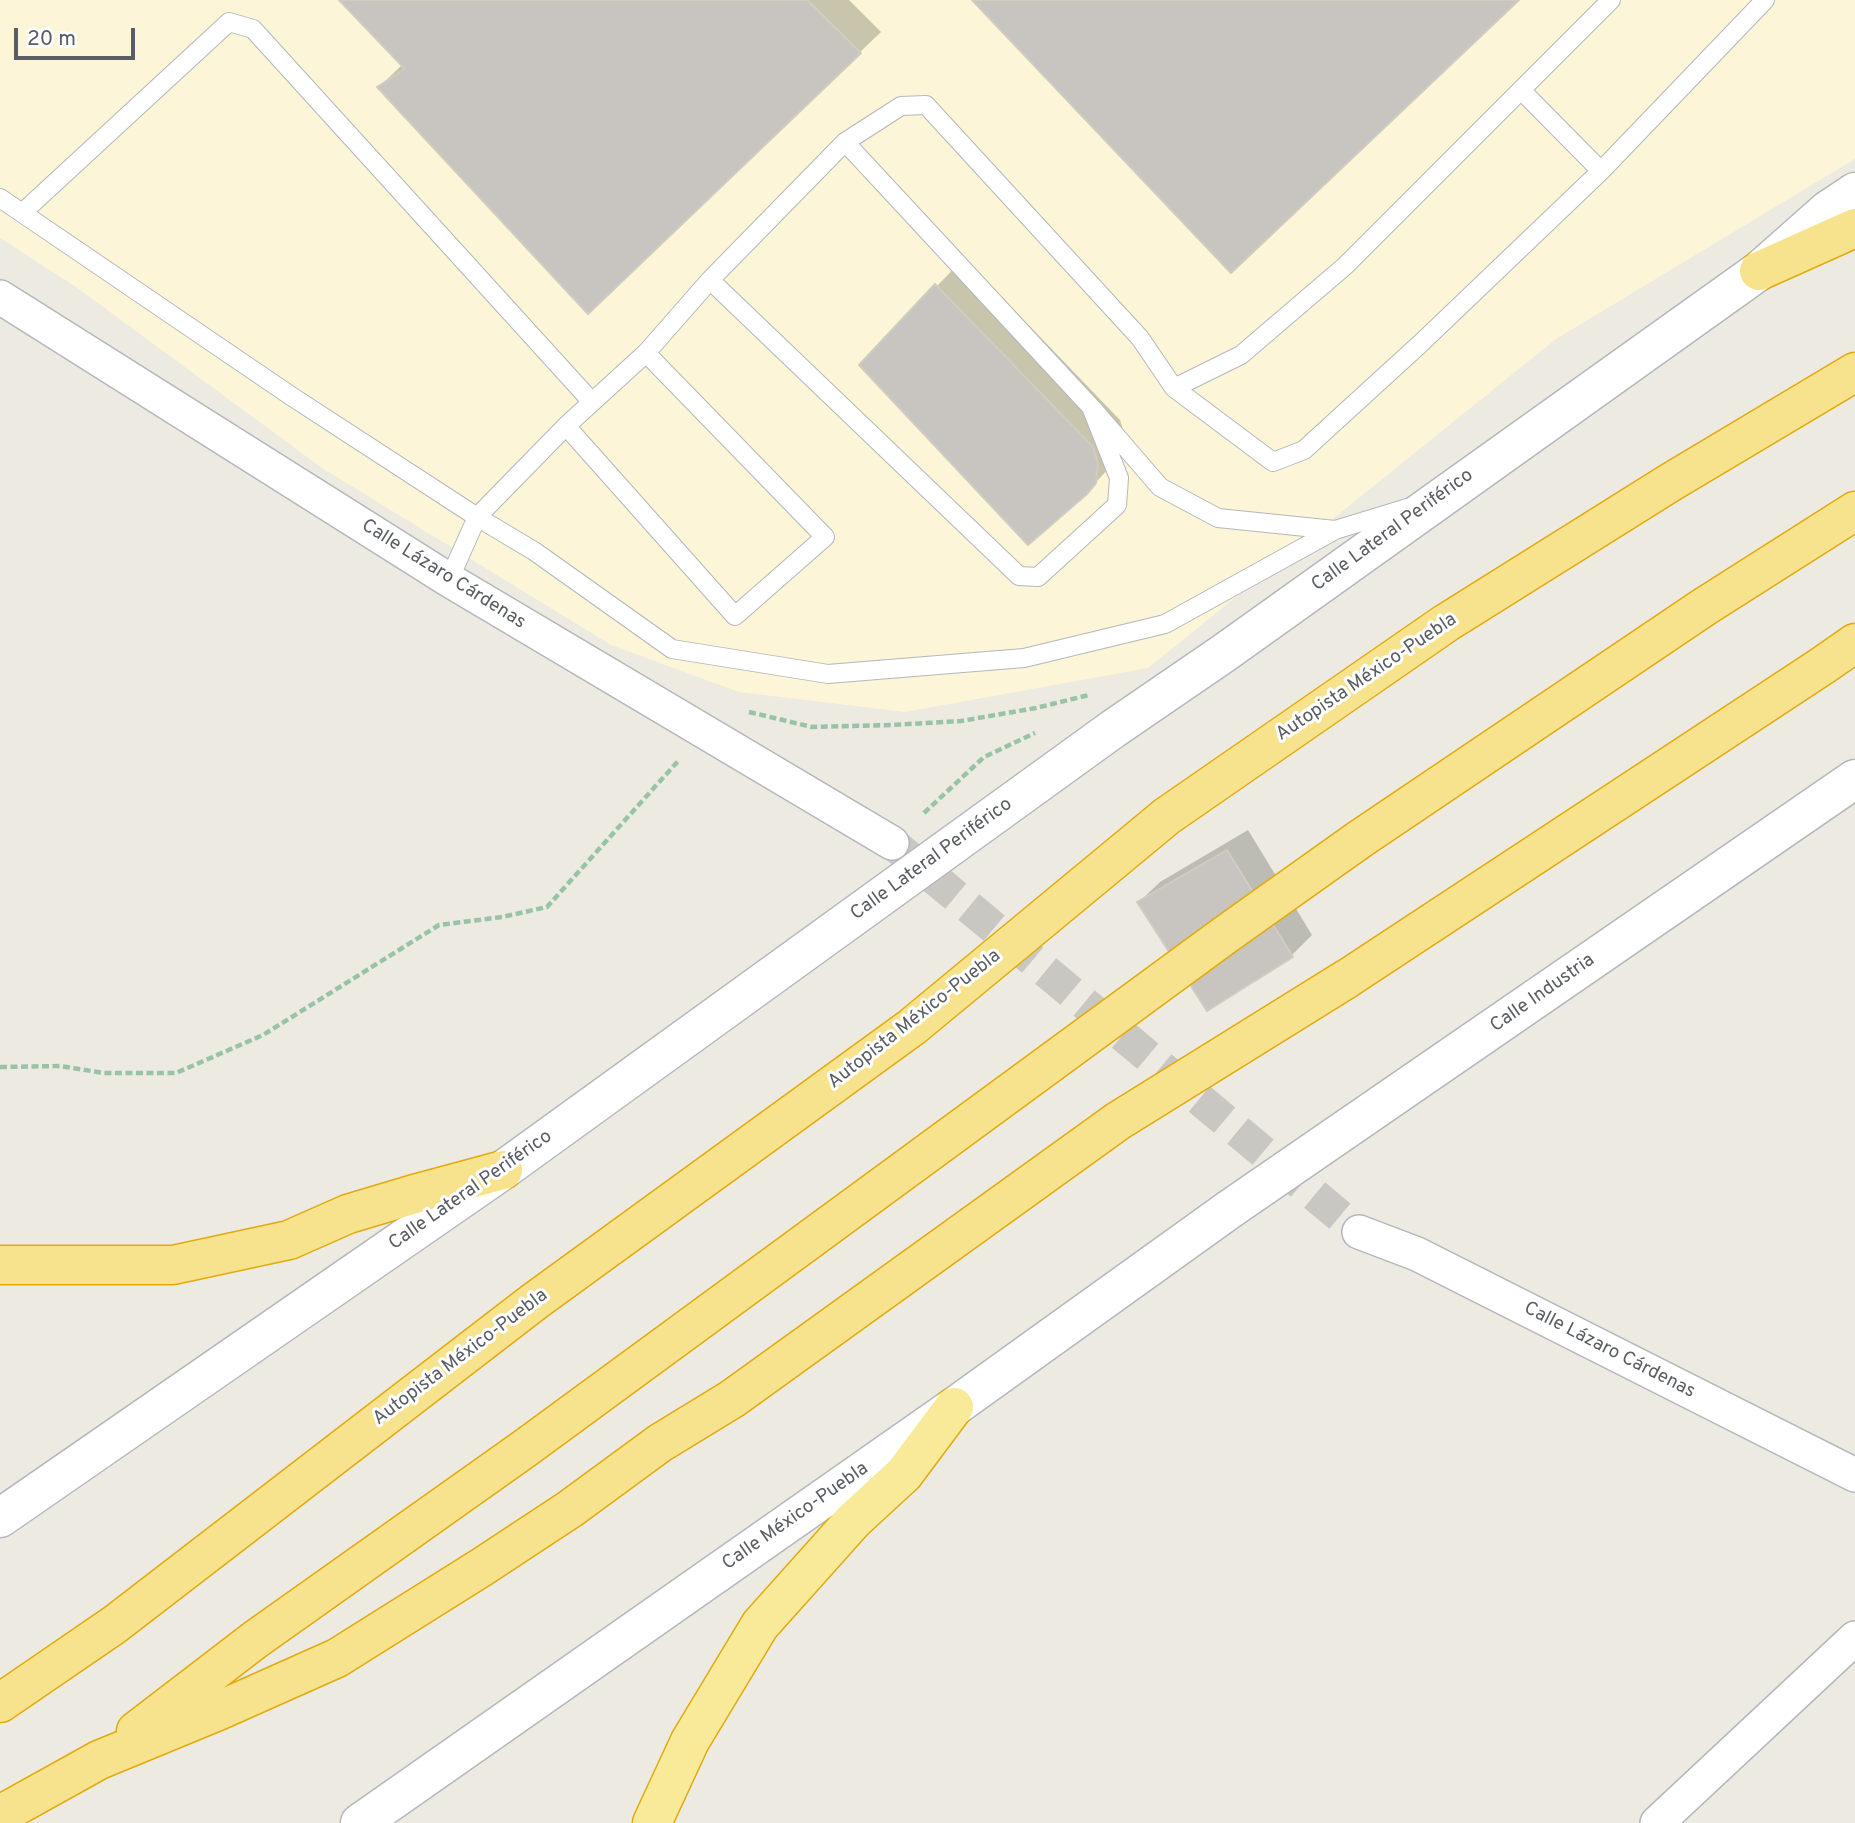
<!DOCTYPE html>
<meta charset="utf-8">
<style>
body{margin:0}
#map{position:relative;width:1855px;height:1823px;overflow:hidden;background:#eceae1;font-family:Overpass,sans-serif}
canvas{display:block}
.scale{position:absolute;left:14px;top:28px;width:121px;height:32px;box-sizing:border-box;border:4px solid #5a5d62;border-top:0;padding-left:9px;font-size:21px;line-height:24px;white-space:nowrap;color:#5a5d62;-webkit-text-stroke:5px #fff;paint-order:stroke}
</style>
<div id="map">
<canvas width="1855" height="1823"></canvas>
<div class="scale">20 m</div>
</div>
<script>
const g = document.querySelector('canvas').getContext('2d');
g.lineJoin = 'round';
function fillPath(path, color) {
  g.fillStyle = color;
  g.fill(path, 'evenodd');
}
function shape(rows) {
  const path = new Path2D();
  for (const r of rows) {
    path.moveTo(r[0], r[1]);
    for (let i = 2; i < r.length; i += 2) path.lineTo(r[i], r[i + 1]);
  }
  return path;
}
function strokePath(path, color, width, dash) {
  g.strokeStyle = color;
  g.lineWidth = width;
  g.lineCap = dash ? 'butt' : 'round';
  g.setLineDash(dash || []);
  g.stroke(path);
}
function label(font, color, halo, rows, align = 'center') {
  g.font = font + ' Overpass,sans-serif';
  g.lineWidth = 6;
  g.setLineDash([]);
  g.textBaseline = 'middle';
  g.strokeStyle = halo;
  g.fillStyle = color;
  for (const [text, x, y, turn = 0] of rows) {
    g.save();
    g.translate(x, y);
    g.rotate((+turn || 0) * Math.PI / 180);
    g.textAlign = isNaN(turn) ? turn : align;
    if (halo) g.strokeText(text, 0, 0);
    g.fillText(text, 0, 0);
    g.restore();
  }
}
const commercial = shape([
 [0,0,1855,0,1855,159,1556,339,1148,668,905,712,739,692,611,645,322,468,76,287,0,238]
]);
const shadow = shape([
 [342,0,849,0,881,32,860,52,379,87,403,64],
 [964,258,1120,420,1125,436,1122,454,1086,493,861,365],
 [1248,830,1312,935,1292,955,1139,902,1160,882]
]);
const building = shape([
 [339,0,807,0,861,53,588,314,377,87,405,69,339,0],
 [972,0,1519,0,1231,273,972,0],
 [935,284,1093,447,1098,464,1096,483,1087,494,1028,545,859,365,935,284],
 [1227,850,1293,957,1207,1011,1137,902,1227,850]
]);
const minorTunnel = shape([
 [892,843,1359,1232]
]);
const path = shape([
 [749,712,812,727,892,725,961,721,1036,708,1089,695],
 [924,813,984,757,1035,733],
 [0,1067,60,1066,104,1073,176,1073,263,1035,439,925,502,917,547,907,679,760]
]);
const service = shape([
 [1521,90,1601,171],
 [845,142,1091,407,1160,487,1218,518,1335,530],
 [0,198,291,396,477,517,534,551,672,649,828,674,1024,658,1165,624,1335,530,1407,508],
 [22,213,229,22,253,29,592,402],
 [710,280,1019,576,1038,577,1117,505,1119,478,1091,407],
 [1174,388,1273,462,1304,450,1420,344,1601,171,1765,0],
 [566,426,735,616,825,537,646,353],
 [449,580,477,517,566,426,646,353,710,280,845,142,901,106,926,105,1140,338,1174,388,1241,355,1345,266,1611,0]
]);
const minor = shape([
 [0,297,449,580,892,843],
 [1359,1232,1417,1254,1855,1475],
 [1657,1823,1855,1638]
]);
const tertiary = shape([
 [0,1518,503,1170,1113,729,1224,653,1759,271,1828,210,1855,192],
 [360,1823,954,1407,1230,1209,1855,779]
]);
const trunk = shape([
 [652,1823,690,1741,760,1625,853,1521,904,1474,954,1407]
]);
const motorway = shape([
 [1759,271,1855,228],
 [0,1265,173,1265,289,1240,348,1214,418,1193,503,1170],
 [0,1703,114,1625,535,1301,912,1027,1167,816,1446,623,1671,482,1855,372],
 [136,1731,256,1639,524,1449,1225,935,1360,839,1704,607,1855,511],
 [0,1815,99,1760,218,1711,337,1658,482,1567,570,1509,660,1443,732,1399,1118,1121,1348,978,1822,666,1855,643]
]);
const streetNames = [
 ["Calle Lateral Periférico",1393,531,-36],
 ["Calle Lázaro Cárdenas",443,575,32],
 ["Autopista México-Puebla",1367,678,-34],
 ["Calle Lateral Periférico",932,860,-36],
 ["Calle Industria",1543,994,-35],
 ["Autopista México-Puebla",915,1020,-38],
 ["Calle Lateral Periférico",471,1191,-35],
 ["Calle Lázaro Cárdenas",1609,1351,27],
 ["Autopista México-Puebla",461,1358,-37],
 ["Calle México-Puebla",796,1517,-35]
];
fillPath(commercial, '#fcf5d7');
fillPath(shadow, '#0003');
fillPath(building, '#c8c4bf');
strokePath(building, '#d0ccc0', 2);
strokePath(minorTunnel, '#c8c7c1', 33, [33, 17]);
strokePath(service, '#b4b7bb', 20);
strokePath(minor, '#b4b7bb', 36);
strokePath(tertiary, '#b4b7bb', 41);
strokePath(trunk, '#e2aa0b', 41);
strokePath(motorway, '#e2aa0b', 41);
strokePath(path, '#99c3a7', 4.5, [7, 3.5]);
strokePath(service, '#fff', 18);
strokePath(minor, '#fff', 33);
strokePath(tertiary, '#fff', 38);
strokePath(trunk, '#f9ea9a', 38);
strokePath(motorway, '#f7e28d', 38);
label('19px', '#5a5d62', '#fff', streetNames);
</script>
